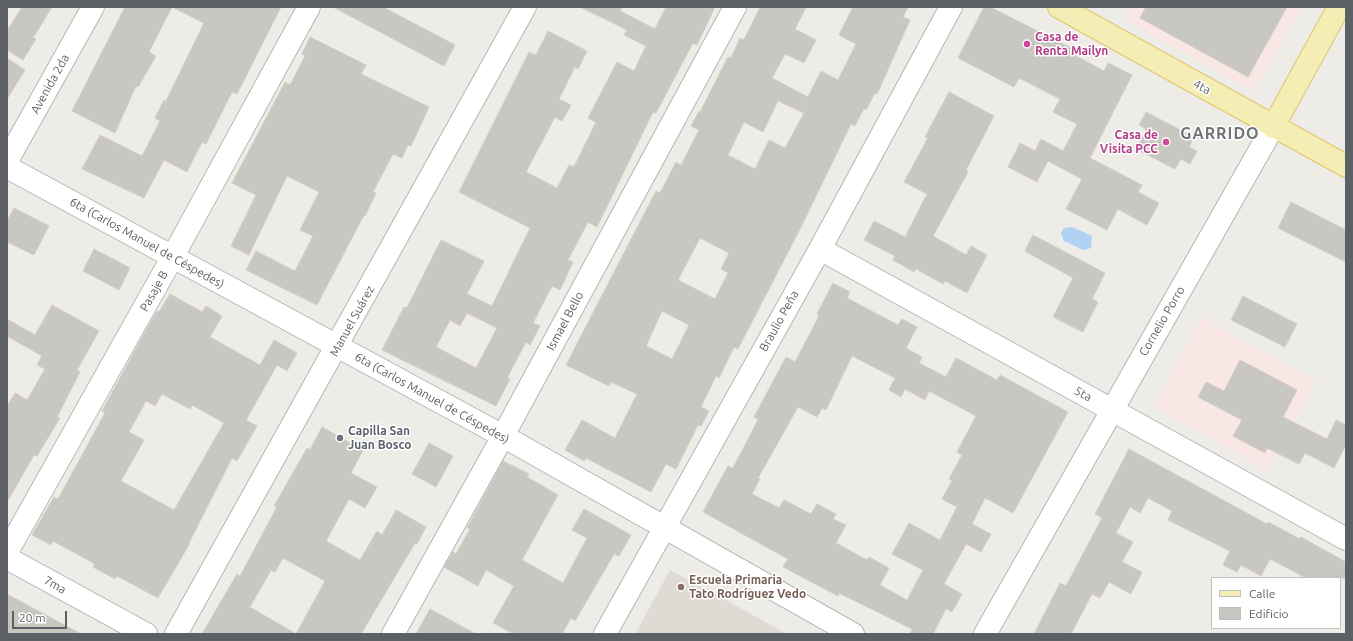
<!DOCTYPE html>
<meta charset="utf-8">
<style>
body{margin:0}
#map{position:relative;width:1353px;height:641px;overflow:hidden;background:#eeece6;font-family:Ubuntu,sans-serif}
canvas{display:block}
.frame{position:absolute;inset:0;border:8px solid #5d6064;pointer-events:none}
.legend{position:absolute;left:1211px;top:577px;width:130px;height:52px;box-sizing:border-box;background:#fff;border:1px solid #bebfc1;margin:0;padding:5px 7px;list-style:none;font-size:12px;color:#5d6064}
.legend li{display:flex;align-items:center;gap:8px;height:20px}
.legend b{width:20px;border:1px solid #bebfc1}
.scale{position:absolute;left:12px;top:611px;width:55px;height:18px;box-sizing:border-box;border:2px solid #5d6064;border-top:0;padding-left:5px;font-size:12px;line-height:14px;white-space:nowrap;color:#5d6064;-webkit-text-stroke:3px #fff;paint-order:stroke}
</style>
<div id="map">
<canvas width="1353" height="641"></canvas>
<div class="frame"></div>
<ul class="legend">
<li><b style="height:5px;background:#f4edb4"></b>Calle</li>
<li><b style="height:11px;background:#c9c7c2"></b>Edificio</li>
</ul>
<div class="scale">20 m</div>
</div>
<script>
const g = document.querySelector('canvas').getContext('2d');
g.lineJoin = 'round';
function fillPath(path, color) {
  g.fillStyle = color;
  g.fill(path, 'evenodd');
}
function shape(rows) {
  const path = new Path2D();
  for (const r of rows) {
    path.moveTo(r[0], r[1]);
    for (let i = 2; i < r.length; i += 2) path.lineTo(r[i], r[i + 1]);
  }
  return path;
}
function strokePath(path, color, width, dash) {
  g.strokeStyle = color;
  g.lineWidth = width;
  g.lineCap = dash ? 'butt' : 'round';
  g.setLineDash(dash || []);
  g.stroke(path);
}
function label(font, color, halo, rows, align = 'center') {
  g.font = font + ' Ubuntu,sans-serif';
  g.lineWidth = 3;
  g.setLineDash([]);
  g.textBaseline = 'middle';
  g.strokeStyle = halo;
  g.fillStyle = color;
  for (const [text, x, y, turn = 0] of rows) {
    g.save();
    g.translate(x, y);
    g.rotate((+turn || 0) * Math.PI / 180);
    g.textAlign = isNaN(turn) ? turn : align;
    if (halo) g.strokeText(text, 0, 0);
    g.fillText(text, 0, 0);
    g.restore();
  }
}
const education = shape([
 [670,570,733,604,787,634,635,634]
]);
const medical = shape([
 [1132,7,1301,7,1254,92,1125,20],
 [1202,317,1316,381,1266,470,1154,407]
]);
const water = shape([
 [1072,227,1092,236,1091,248,1083,250,1064,241,1061,233,1064,228]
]);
const building = shape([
 [22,7,52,7,33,38,36,39,23,60,7,50,7,31,22,7],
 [125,7,281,7,237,94,232,92,206,144,202,142,187,172,164,160,144,198,82,169,100,135,142,156,160,121,155,118,164,100,166,101,204,23,172,7,149,52,156,56,138,87,136,86,115,133,72,111,125,7],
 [333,7,383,7,455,45,444,66,333,7],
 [580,7,622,7,620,11,655,29,666,7,715,7,697,45,693,43,656,113,653,112,597,227,588,222,568,260,573,262,560,290,552,286,533,323,540,326,530,345,526,342,507,378,510,379,496,406,382,350,404,307,407,308,441,240,484,261,467,294,492,306,530,228,459,192,529,52,536,55,548,31,587,51,578,69,575,67,559,99,571,105,562,121,555,117,526,172,557,188,569,165,574,167,596,122,588,118,617,62,634,71,646,46,624,35,627,30,580,7],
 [467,313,497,328,476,368,436,347,450,320,460,326,467,313],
 [760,7,806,7,795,29,816,40,804,63,785,54,772,78,808,97,821,71,838,80,856,44,839,35,853,7,908,7,903,17,910,20,877,94,875,93,866,110,864,108,855,126,851,124,800,229,738,349,734,347,719,378,716,376,701,407,709,411,701,426,698,425,676,469,666,464,651,492,586,458,584,461,565,450,582,420,615,438,637,394,611,382,609,386,566,365,656,191,660,193,676,162,681,165,699,130,691,126,699,111,700,112,728,57,731,58,740,38,744,40,760,7],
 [778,101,804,113,785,148,769,140,755,169,728,155,744,122,763,132,778,101],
 [700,238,729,253,721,269,728,273,715,299,678,280,700,238],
 [662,311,689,325,672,359,646,346,662,311],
 [984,7,990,7,1079,52,1076,56,1104,71,1108,63,1132,75,1090,158,1142,185,1138,192,1159,203,1147,225,1118,209,1107,230,1066,209,1082,179,1048,161,1037,182,1008,167,1020,143,1035,151,1041,139,1063,151,1077,124,1053,112,1060,99,1019,78,1014,87,958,58,984,7],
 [1146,7,1287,7,1248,77,1140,18,1146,7],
 [310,37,366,65,361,74,429,107,411,146,408,145,402,158,393,154,373,192,376,193,365,216,364,215,317,305,246,270,256,251,295,271,313,236,300,230,319,192,287,176,249,255,231,246,256,195,232,183,285,82,290,85,305,56,302,54,310,37],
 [7,58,25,70,7,99,7,58],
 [949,92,994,116,966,170,968,172,933,236,966,255,971,246,987,255,967,293,945,281,943,284,916,269,914,272,893,260,895,256,864,240,874,221,905,237,927,194,904,182,928,138,925,137,949,92],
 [1146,112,1194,137,1189,147,1197,151,1190,164,1181,159,1175,169,1136,149,1146,129,1139,125,1146,112],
 [1291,202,1346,230,1346,262,1278,228,1291,202],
 [14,208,49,226,34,255,7,242,7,221,14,208],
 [1033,235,1105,273,1092,299,1098,302,1083,332,1053,317,1073,278,1025,251,1033,235],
 [94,249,130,268,119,290,83,271,94,249],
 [833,283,850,292,847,298,898,325,902,319,917,327,906,348,922,357,919,363,946,377,956,358,997,380,1000,375,1068,412,1013,513,985,498,972,524,991,534,981,552,966,544,944,584,962,594,952,612,946,609,933,634,910,634,912,629,839,593,838,596,802,577,783,567,788,559,703,512,728,466,733,468,758,420,754,417,786,357,795,362,819,316,817,314,833,283],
 [852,356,895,378,889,390,901,397,905,389,925,400,929,391,976,416,957,452,962,455,949,479,952,481,942,499,957,507,940,540,909,523,892,554,923,570,907,600,880,585,889,568,869,557,867,560,836,543,846,525,833,519,836,514,817,504,811,514,784,500,779,508,752,494,760,479,758,478,798,407,817,417,822,408,826,410,852,356],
 [170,294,202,312,206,306,222,316,210,337,260,365,274,340,297,353,287,371,277,365,246,420,257,426,237,461,232,458,189,543,190,543,158,598,117,576,115,579,93,567,95,564,53,541,51,545,32,535,54,497,58,499,105,413,102,411,144,334,157,311,159,312,170,294],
 [162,394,190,409,192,405,224,423,174,510,121,481,144,440,129,432,146,401,155,406,162,394],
 [1243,296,1297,324,1285,347,1231,320,1243,296],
 [52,305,99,331,77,370,80,372,57,417,60,418,37,456,34,455,7,502,7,406,15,393,27,400,45,369,37,365,42,356,7,336,7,319,35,335,52,305],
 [1240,360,1297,390,1283,417,1327,439,1336,420,1346,425,1346,445,1334,468,1305,453,1299,464,1267,448,1265,453,1233,436,1242,420,1198,397,1206,382,1224,391,1240,360],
 [322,427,363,450,351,473,377,487,365,508,349,499,326,541,360,560,377,531,382,535,396,510,426,527,417,544,415,543,361,634,202,634,237,574,240,576,277,507,274,506,307,448,310,450,322,427],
 [283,558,325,581,296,634,250,607,271,570,275,572,283,558],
 [429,443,453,456,436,487,412,474,429,443],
 [1129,449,1267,524,1268,522,1300,539,1301,537,1346,562,1346,578,1306,578,1270,559,1261,576,1241,565,1237,572,1223,565,1230,551,1168,520,1172,511,1148,498,1140,513,1130,507,1116,533,1133,542,1122,562,1142,572,1131,594,1109,582,1100,598,1092,594,1071,634,1034,634,1060,583,1066,586,1102,518,1095,514,1129,449],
 [503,461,529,474,527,477,558,495,522,560,563,583,587,538,572,530,584,509,631,535,619,556,614,554,575,621,571,618,562,634,514,634,493,623,514,586,486,570,478,586,444,567,453,552,456,554,470,529,467,528,503,461],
 [7,594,81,634,7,634,7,594],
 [430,609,476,634,416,634,430,609]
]);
const minor = shape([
 [7,161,93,7],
 [7,167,503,436,853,634],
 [820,249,1346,539],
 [7,552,172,258,309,7],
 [7,558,146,634],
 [176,634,525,7],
 [393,634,503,436,735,7],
 [605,634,820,249,951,7],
 [985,634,1273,127]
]);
const major = shape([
 [1059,7,1346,166],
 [1273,127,1339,7]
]);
const markers = [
 [1027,44,4,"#d1479c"],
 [1166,142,4,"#d1479c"],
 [340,438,4,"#6b7280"],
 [681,587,4,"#8d6e63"]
];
const hotelNames = [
 ["Casa de",1035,37],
 ["Renta Mailyn",1035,51],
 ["Casa de",1158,135,"right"],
 ["Visita PCC",1158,149,"right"]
];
const streetNames = [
 ["Avenida 2da",50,84,-61],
 ["4ta",1202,87,29],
 ["6ta (Carlos Manuel de Céspedes)",147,243,29],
 ["Pasaje B",154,291,-61],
 ["Manuel Suárez",352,321,-61],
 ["Ismael Bello",565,321,-62],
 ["Braulio Peña",779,321,-61],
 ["Cornelio Porro",1162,321,-60],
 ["5ta",1083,394,29],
 ["6ta (Carlos Manuel de Céspedes)",432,398,29],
 ["7ma",55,585,29]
];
const worshipNames = [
 ["Capilla San",348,431],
 ["Juan Bosco",348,445]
];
const educationNames = [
 ["Escuela Primaria",689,580],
 ["Tato Rodríguez Vedo",689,594]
];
const districtNames = [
 ["GARRIDO",1220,134]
];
fillPath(education, '#dddbd4');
fillPath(medical, '#f8e7e4');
fillPath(water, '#b0d3f4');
fillPath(building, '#c9c7c2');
strokePath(building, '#d2cec5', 1);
strokePath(minor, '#b3b5b9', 24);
strokePath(major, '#dfc56e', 24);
strokePath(minor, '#fff', 22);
strokePath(major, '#f4edb4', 22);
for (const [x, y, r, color] of markers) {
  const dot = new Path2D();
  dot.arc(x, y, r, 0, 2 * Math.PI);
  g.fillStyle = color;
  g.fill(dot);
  strokePath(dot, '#fff', 1.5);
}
label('bold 12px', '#b23c85', '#fff', hotelNames, 'left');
label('12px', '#5d6064', '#fff', streetNames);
label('bold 12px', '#5b616d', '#fff', worshipNames, 'left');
label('bold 12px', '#785e54', '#fff', educationNames, 'left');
g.letterSpacing = '1px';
label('bold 16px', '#6f7276', '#fff', districtNames);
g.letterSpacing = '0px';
</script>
